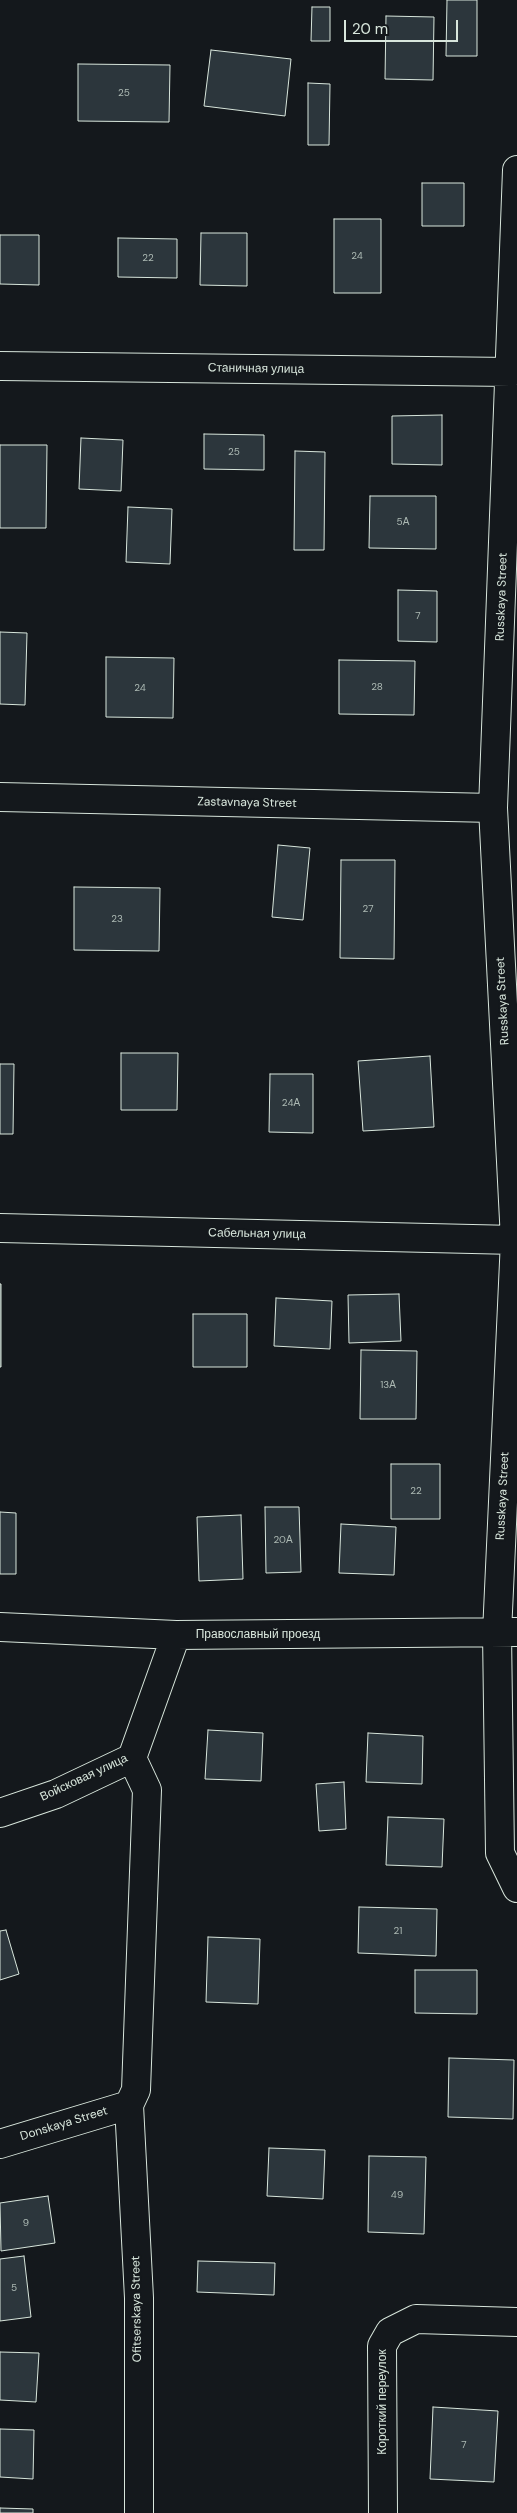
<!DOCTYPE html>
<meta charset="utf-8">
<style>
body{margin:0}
#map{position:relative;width:517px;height:2513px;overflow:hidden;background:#14181c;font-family:"DM Sans",sans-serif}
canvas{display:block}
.scale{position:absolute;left:344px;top:20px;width:114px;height:22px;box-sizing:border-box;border:2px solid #d8e6dc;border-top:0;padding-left:6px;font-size:15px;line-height:18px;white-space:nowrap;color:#d8e6dc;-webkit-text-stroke:4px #14181c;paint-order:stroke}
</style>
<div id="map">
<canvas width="517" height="2513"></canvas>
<div class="scale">20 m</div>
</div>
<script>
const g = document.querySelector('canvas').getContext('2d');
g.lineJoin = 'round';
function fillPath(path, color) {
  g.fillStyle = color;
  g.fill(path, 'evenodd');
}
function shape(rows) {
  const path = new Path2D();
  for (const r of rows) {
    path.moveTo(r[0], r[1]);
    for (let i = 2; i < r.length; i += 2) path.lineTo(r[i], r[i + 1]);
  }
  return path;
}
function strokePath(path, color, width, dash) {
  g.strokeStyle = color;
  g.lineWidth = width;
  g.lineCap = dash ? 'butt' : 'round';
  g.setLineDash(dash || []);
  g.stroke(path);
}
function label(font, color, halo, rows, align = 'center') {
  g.font = font + ' "DM Sans",sans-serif';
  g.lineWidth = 4;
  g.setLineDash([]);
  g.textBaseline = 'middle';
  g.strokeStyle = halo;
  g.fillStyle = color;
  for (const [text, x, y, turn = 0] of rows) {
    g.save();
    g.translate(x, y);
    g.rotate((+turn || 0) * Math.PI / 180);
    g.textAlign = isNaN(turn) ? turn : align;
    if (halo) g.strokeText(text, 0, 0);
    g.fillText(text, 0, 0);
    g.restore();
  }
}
const building = shape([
 [447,0,477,0,477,56,446,56,447,0],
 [312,7,330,7,330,41,311,41,312,7],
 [386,16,434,17,433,80,385,79,386,16],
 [211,50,291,59,285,116,204,106,211,50],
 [78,64,170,65,169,122,78,121,78,64],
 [308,83,330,84,329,145,308,145,308,83],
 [422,183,464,183,464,226,422,226,422,183],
 [334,219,381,219,381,293,334,293,334,219],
 [201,233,247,233,247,286,200,285,201,233],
 [0,235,39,235,39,285,0,284,0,235],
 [118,238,177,239,177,278,118,277,118,238],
 [442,415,442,465,392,464,392,416,442,415],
 [204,434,264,435,264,470,204,469,204,434],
 [81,438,123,440,121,491,79,489,81,438],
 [0,445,47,445,46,528,0,528,0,445],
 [295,451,325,452,324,550,294,550,295,451],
 [370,496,436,496,436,549,369,548,370,496],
 [128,507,172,509,170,564,126,562,128,507],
 [398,590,437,591,437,642,398,641,398,590],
 [0,632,27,633,25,705,0,704,0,632],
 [106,657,174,658,173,718,106,717,106,657],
 [339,660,415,661,414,715,339,714,339,660],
 [278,845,310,848,303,920,272,917,278,845],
 [341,860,395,860,394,959,340,958,341,860],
 [74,887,160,888,159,951,74,950,74,887],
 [121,1053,178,1053,177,1110,121,1110,121,1053],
 [430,1056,434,1127,363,1131,358,1061,430,1056],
 [0,1064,14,1064,13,1134,0,1134,0,1064],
 [270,1074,313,1074,313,1133,269,1132,270,1074],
 [0,1284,1,1284,1,1367,0,1367,0,1284],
 [399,1294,401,1341,349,1343,348,1295,399,1294],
 [276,1298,332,1301,330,1349,274,1346,276,1298],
 [193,1314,247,1314,247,1367,193,1367,193,1314],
 [361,1350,417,1351,416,1419,360,1419,361,1350],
 [391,1464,440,1464,440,1519,391,1519,391,1464],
 [265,1507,299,1507,301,1572,266,1573,265,1507],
 [0,1512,16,1513,16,1574,0,1574,0,1512],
 [241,1515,243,1579,199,1581,197,1517,241,1515],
 [341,1524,396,1527,394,1575,339,1573,341,1524],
 [208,1730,263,1733,261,1781,205,1779,208,1730],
 [368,1733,423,1736,422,1784,366,1782,368,1733],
 [344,1782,346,1829,319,1831,316,1784,344,1782],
 [388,1817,444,1819,442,1867,386,1865,388,1817],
 [359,1907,437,1909,436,1956,358,1953,359,1907],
 [6,1930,19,1974,0,1980,0,1931,6,1930],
 [208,1937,260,1939,258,2004,206,2002,208,1937],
 [415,1970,477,1970,477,2014,415,2013,415,1970],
 [449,2058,514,2060,513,2119,448,2117,449,2058],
 [269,2148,325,2150,323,2199,267,2196,269,2148],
 [369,2156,426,2157,424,2234,368,2232,369,2156],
 [48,2196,55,2243,1,2251,0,2203,48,2196],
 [24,2256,31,2317,0,2321,0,2259,24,2256],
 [198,2261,275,2263,274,2295,197,2292,198,2261],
 [0,2352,39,2353,36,2402,0,2400,0,2352],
 [433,2407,498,2411,494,2482,430,2479,433,2407],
 [0,2429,34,2430,33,2479,0,2477,0,2429],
 [0,2508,33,2509,33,2513,0,2513,0,2508]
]);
const street = shape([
 [517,170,493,808,515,1240,497,1633,500,1853,517,1888],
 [0,366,511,372],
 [0,797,493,808],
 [0,1228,515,1240],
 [0,1627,176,1635,517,1632],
 [0,1813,56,1794,132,1758,176,1635],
 [129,2105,139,2298,139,2513],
 [129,2105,136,2090,147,1790,132,1758],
 [0,2144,129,2105],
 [383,2513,382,2346,390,2332,416,2319,517,2322]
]);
const numberNames = [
 ["25",124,93],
 ["24",357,256],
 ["22",148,258],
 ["25",234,452],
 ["5А",403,522],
 ["7",418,616],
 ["28",377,687],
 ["24",140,688],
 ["27",368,909],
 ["23",117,919],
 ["24А",291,1103],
 ["13А",388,1385],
 ["22",416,1491],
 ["20А",283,1540],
 ["21",398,1931],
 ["49",397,2195],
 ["9",26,2223],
 ["5",14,2288],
 ["7",464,2445]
];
const streetNames = [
 ["Станичная улица",256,369,1],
 ["Russkaya Street",502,597,-88],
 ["Zastavnaya Street",247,803,1],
 ["Russkaya Street",503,1001,-93],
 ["Сабельная улица",257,1234,1],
 ["Russkaya Street",503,1496,-87],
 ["Православный проезд",258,1635],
 ["Войсковая улица",84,1778,-25],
 ["Donskaya Street",64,2124,-17],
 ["Ofitserskaya Street",137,2309,-91],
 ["Короткий переулок",383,2402,-90]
];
fillPath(building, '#2c363c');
strokePath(building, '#d8e6dc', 1);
strokePath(street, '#d8e6dc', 30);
strokePath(street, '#14181c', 28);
label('10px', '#adbab4', null, numberNames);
label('12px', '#d8e6dc', '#14181c', streetNames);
</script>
